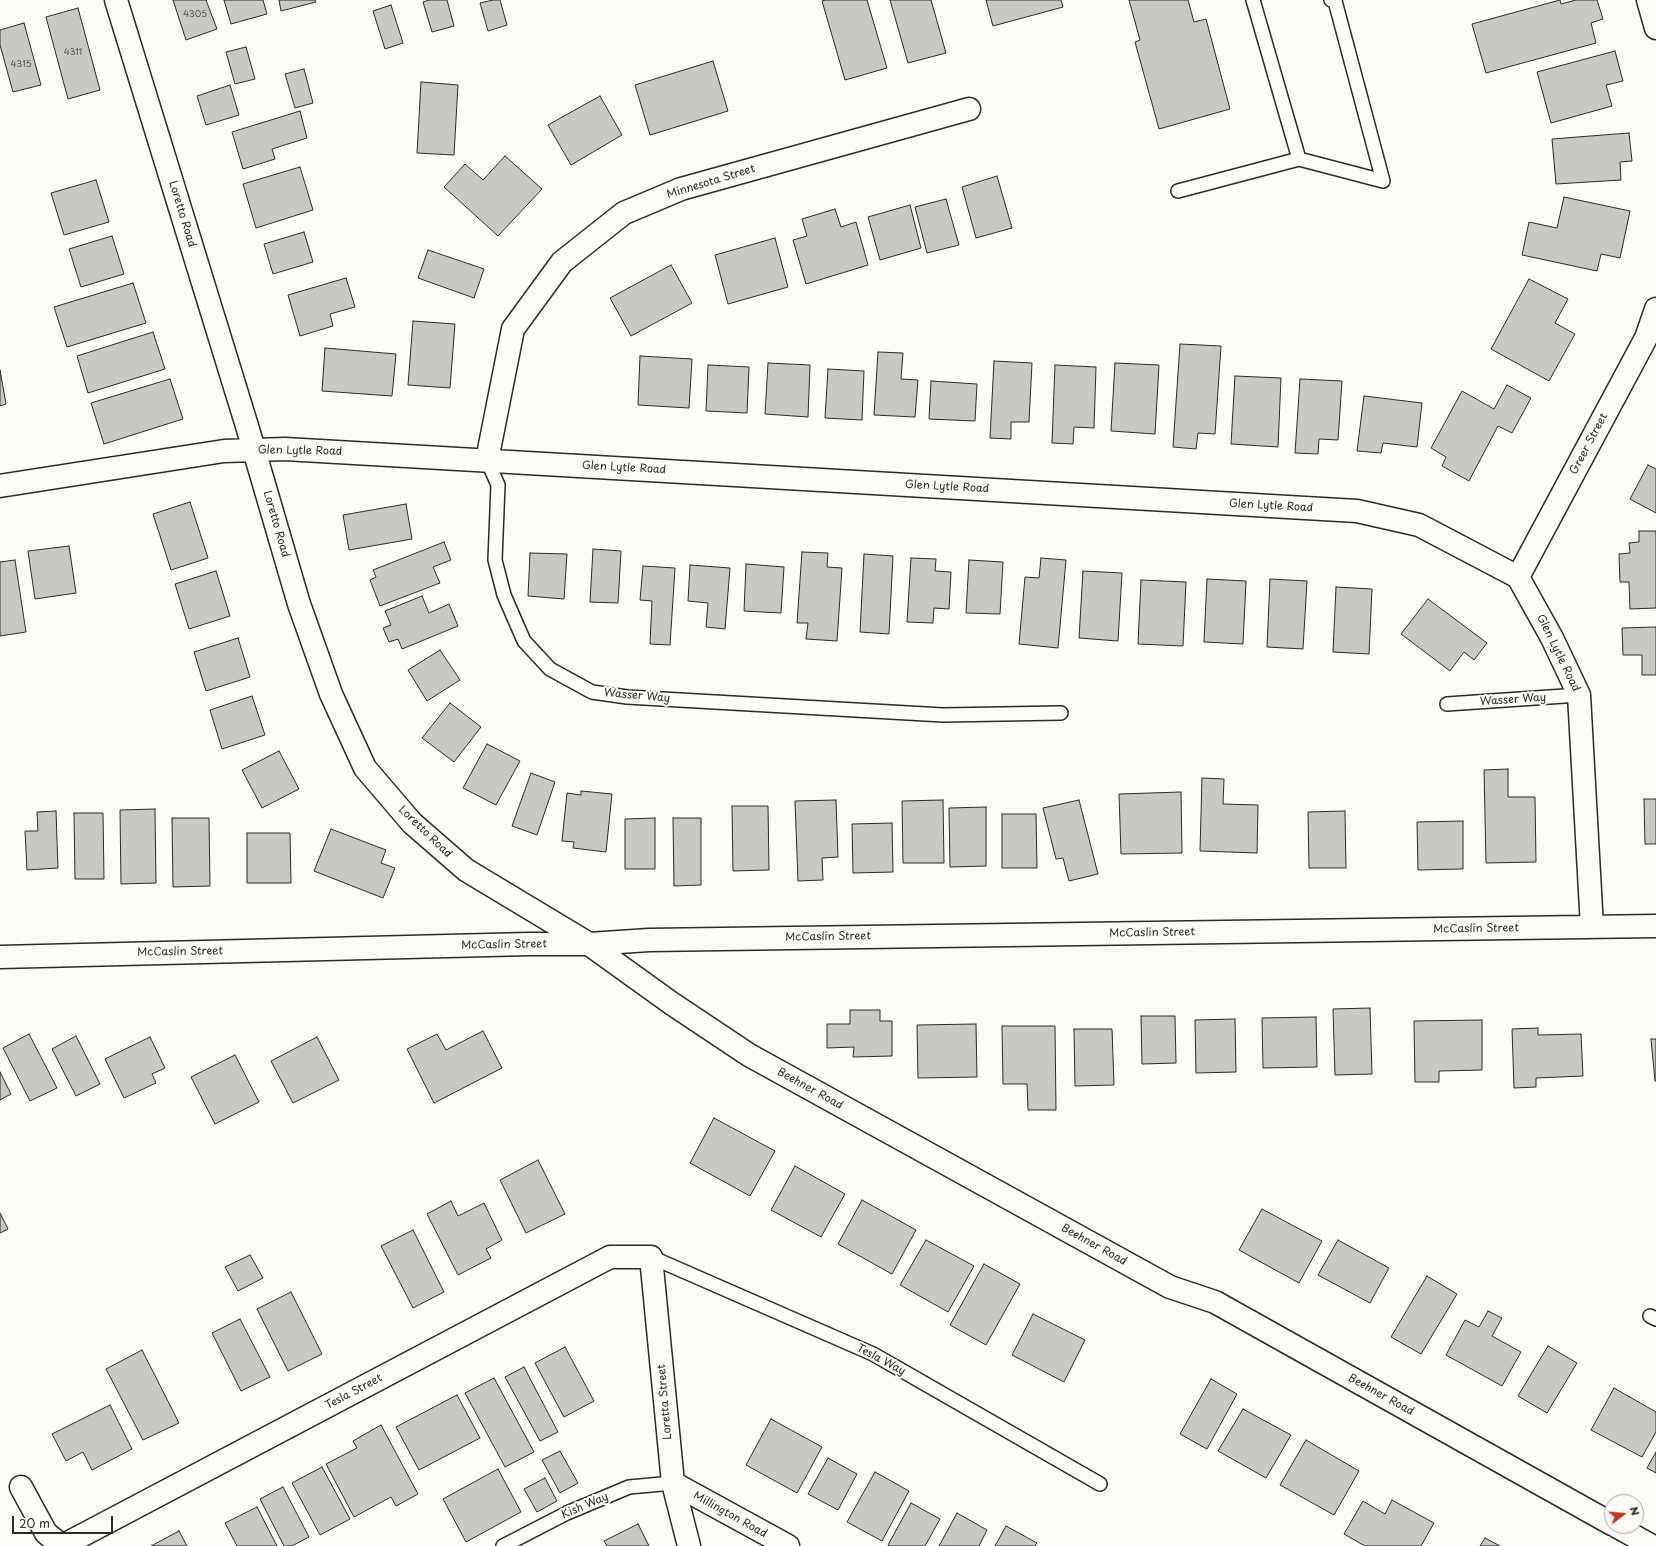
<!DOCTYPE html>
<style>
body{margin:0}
#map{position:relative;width:1656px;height:1546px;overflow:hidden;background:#fdfcf7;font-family:"Playpen Sans",sans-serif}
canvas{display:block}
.north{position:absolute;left:1604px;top:1494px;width:40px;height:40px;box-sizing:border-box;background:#fdfcf7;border:1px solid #a9a8a5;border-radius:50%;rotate:74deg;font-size:11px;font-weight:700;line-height:16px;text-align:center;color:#2b2b2b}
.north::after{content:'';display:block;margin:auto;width:14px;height:18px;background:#c8321e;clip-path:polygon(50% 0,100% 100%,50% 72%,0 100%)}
.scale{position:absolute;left:12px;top:1516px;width:101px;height:18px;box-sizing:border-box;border:2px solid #2b2b2b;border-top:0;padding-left:5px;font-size:12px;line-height:14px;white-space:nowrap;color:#2b2b2b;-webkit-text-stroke:3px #fdfcf7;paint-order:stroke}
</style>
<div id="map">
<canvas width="1656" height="1546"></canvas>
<div class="north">N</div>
<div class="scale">20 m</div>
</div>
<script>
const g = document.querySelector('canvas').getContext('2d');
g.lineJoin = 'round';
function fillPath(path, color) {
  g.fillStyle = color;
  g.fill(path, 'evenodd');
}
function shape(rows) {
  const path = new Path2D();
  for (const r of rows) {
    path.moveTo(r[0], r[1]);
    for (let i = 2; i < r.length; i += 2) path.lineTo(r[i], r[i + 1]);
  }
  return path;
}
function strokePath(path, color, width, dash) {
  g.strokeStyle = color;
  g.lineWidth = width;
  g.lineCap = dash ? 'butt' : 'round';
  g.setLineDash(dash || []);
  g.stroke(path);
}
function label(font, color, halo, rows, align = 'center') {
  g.font = font + ' "Playpen Sans",sans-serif';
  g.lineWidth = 4;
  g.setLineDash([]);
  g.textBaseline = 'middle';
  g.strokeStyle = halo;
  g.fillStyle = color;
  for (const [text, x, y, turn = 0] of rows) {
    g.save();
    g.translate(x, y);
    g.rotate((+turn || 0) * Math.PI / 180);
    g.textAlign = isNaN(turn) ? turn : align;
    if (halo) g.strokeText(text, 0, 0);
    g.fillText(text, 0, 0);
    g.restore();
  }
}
const building = shape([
 [173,0,206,0,217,29,186,40,173,0],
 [224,0,263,0,267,14,231,24,224,0],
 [279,0,315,0,316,2,281,11,279,0],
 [429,0,447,0,454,26,432,32,423,2,429,0],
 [493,0,500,0,507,25,488,31,480,3,493,0],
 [825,0,867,0,887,68,845,80,822,1,825,0],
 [890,0,931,0,946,53,908,63,890,0],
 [986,0,1061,0,1063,7,993,26,986,0],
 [1129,0,1188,0,1194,22,1206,19,1230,109,1159,129,1135,42,1140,40,1129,0],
 [1560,0,1561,4,1576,0,1597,0,1603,19,1591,23,1596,43,1486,73,1472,24,1560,0],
 [391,5,403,43,385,49,373,11,391,5],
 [78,8,100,90,68,99,46,17,78,8],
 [24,23,41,85,13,92,0,45,0,30,24,23],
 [246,47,255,79,235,84,226,52,246,47],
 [1615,51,1623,81,1606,85,1612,106,1551,123,1537,72,1615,51],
 [713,61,728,111,650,135,635,85,713,61],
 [304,69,313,103,295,108,285,74,304,69],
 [421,82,458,85,454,155,417,153,421,82],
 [230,85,239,115,206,125,197,96,230,85],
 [600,96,622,135,571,165,548,125,600,96],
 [300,111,307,138,272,149,275,159,243,169,232,132,300,111],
 [1629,133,1632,161,1620,162,1621,180,1556,184,1552,139,1629,133],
 [505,156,542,189,498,236,444,187,465,164,483,180,505,156],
 [300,167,313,210,256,228,243,184,300,167],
 [997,176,1012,228,976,238,962,187,997,176],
 [96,180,109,222,64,235,51,193,96,180],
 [1564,197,1630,211,1620,258,1601,254,1597,271,1522,255,1529,222,1557,228,1564,197],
 [946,199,959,245,927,253,915,207,946,199],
 [910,205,921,248,880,260,868,217,910,205],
 [835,209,841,227,856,222,868,265,806,284,793,240,807,236,802,219,835,209],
 [304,232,313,262,273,274,264,244,304,232],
 [112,236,124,274,81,287,69,249,112,236],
 [775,238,788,287,728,304,715,255,775,238],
 [428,250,484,269,474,298,418,278,428,250],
 [671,265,692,303,631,336,610,298,671,265],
 [346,278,355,307,330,314,333,326,300,336,288,295,346,278],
 [1529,279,1568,299,1555,323,1575,334,1549,381,1491,349,1529,279],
 [133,283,146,323,67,347,54,307,133,283],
 [413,321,455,324,450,388,408,385,413,321],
 [153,332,165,369,88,393,77,356,153,332],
 [1180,344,1221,346,1215,434,1198,433,1196,449,1173,447,1180,344],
 [325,348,396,354,392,396,322,391,325,348],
 [878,352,903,353,901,379,918,380,915,417,874,415,878,352],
 [640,356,692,359,689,408,638,405,640,356],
 [994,361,1032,363,1029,422,1011,422,1011,439,990,438,994,361],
 [768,363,810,365,808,417,765,414,768,363],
 [1115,363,1159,365,1155,434,1111,431,1115,363],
 [708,365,749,367,747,413,706,411,708,365],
 [1055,365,1096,367,1094,428,1074,427,1073,444,1052,443,1055,365],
 [828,369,864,371,862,420,825,418,828,369],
 [0,370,6,404,0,406,0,370],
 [1235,376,1281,378,1278,447,1231,444,1235,376],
 [170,379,183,419,104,444,91,403,170,379],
 [1300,379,1342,381,1338,440,1319,439,1318,454,1295,453,1300,379],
 [931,381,977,384,975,421,929,419,931,381],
 [1507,385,1531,398,1512,433,1498,426,1469,481,1442,466,1446,457,1431,448,1462,391,1494,409,1507,385],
 [1364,396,1422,403,1417,447,1383,443,1381,453,1357,451,1364,396],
 [1648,465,1656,469,1656,513,1630,499,1648,465],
 [190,502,208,558,171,570,153,514,190,502],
 [406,504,412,539,349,550,343,515,406,504],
 [1639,531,1656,531,1656,608,1630,609,1629,582,1620,582,1619,554,1630,553,1629,543,1639,542,1639,531],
 [444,542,451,560,433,567,440,583,380,606,370,580,376,577,373,570,444,542],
 [69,546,76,593,35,599,28,551,69,546],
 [593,549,621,551,618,603,590,602,593,549],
 [802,552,828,553,827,567,842,568,837,641,806,639,808,623,797,623,802,552],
 [530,553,567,554,564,599,528,596,530,553],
 [864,554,893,556,889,634,860,632,864,554],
 [911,558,936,559,935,571,951,572,949,609,934,608,933,623,907,622,911,558],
 [1041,558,1066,560,1058,648,1019,644,1025,577,1039,578,1041,558],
 [15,560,26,632,0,636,0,562,15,560],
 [969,560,1003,562,1000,614,966,613,969,560],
 [746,564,784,567,781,613,744,611,746,564],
 [690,565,730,568,725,629,706,627,708,603,688,601,690,565],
 [643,566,675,568,670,645,650,644,652,601,640,600,643,566],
 [216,571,230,616,189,629,175,584,216,571],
 [1083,571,1122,573,1118,641,1079,638,1083,571],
 [1207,579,1246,581,1243,644,1204,642,1207,579],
 [1270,579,1307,581,1303,649,1267,647,1270,579],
 [1141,580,1186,582,1183,646,1138,644,1141,580],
 [1336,587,1372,589,1369,654,1333,652,1336,587],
 [422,596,429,613,449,604,458,626,402,649,398,639,389,642,383,628,391,625,385,611,422,596],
 [1428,599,1487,643,1474,660,1464,652,1450,671,1401,634,1428,599],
 [1656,627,1656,675,1642,675,1642,655,1623,655,1622,628,1656,627],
 [238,638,250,677,206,691,194,652,238,638],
 [440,650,460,680,427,701,408,670,440,650],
 [252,696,265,735,222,749,210,710,252,696],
 [450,703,481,727,454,762,422,738,450,703],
 [487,744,520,761,496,805,463,788,487,744],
 [279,751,299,789,262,808,242,770,279,751],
 [1508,769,1508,797,1535,797,1536,862,1486,863,1484,770,1508,769],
 [531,773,555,782,537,835,512,826,531,773],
 [1202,778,1224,779,1223,804,1258,805,1257,853,1200,851,1202,778],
 [581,791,612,794,606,852,573,848,574,842,562,841,567,793,581,795,581,791],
 [1181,792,1182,853,1121,854,1119,794,1181,792],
 [1644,799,1656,799,1656,844,1645,844,1644,799],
 [836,800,838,857,822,858,823,880,798,881,795,801,836,800],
 [943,800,944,863,903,863,902,801,943,800],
 [1079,800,1098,874,1069,881,1063,858,1056,859,1043,808,1079,800],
 [732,806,768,806,769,870,733,871,732,806],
 [986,807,986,866,950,867,949,808,986,807],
 [155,809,156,883,121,884,120,810,155,809],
 [56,811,58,868,27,870,25,831,38,831,37,812,56,811],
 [1345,811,1346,868,1309,868,1308,812,1345,811],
 [74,813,103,813,104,879,75,879,74,813],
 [1002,814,1036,814,1037,868,1002,868,1002,814],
 [172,818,209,818,210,886,173,887,172,818],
 [655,818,655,869,625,869,625,819,655,818],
 [673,818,701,818,701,885,674,886,673,818],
 [1463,821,1463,869,1418,870,1417,822,1463,821],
 [892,823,893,872,853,873,852,824,892,823],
 [331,829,386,850,381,863,395,868,383,898,314,871,331,829],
 [247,833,290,833,291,883,247,883,247,833],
 [1370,1008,1372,1074,1335,1075,1333,1009,1370,1008],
 [850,1010,880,1010,880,1021,892,1021,892,1056,853,1057,854,1047,827,1048,827,1024,850,1024,850,1010],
 [1141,1016,1175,1016,1176,1063,1142,1064,1141,1016],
 [1316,1017,1317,1067,1263,1068,1262,1018,1316,1017],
 [1235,1019,1236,1072,1196,1073,1195,1020,1235,1019],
 [1482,1020,1482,1070,1439,1071,1439,1082,1415,1082,1414,1021,1482,1020],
 [976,1024,977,1077,918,1078,917,1025,976,1024],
 [1002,1026,1055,1026,1056,1110,1028,1110,1027,1084,1003,1084,1002,1026],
 [1538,1028,1538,1035,1581,1034,1583,1076,1536,1078,1536,1087,1514,1088,1512,1029,1538,1028],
 [1074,1029,1112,1029,1114,1085,1075,1086,1074,1029],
 [483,1031,502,1068,434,1103,407,1049,437,1034,446,1050,483,1031],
 [29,1034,57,1088,30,1101,3,1048,29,1034],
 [76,1036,100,1084,76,1096,52,1049,76,1036],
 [150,1037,165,1068,152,1074,156,1083,124,1098,105,1059,150,1037],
 [317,1037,339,1080,293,1103,271,1061,317,1037],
 [1651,1039,1656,1039,1656,1081,1655,1081,1651,1039],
 [235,1055,259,1102,215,1124,191,1077,235,1055],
 [0,1072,11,1094,0,1100,0,1072],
 [714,1118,775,1151,750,1196,690,1163,714,1118],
 [538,1160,565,1214,526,1233,500,1180,538,1160],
 [795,1166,845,1194,821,1237,771,1210,795,1166],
 [862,1200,916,1230,892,1274,838,1244,862,1200],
 [451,1201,458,1216,484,1203,502,1240,486,1249,491,1258,458,1275,427,1214,451,1201],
 [1262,1209,1322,1241,1299,1283,1239,1250,1262,1209],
 [0,1213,8,1229,0,1233,0,1213],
 [413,1230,444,1292,413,1308,381,1246,413,1230],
 [926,1240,974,1266,948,1312,900,1285,926,1240],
 [1338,1240,1389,1268,1370,1303,1318,1275,1338,1240],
 [250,1255,263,1278,238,1291,225,1267,250,1255],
 [984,1264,1020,1284,986,1345,950,1325,984,1264],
 [1427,1276,1457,1294,1421,1354,1391,1337,1427,1276],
 [291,1292,322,1354,288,1371,257,1309,291,1292],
 [1488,1311,1502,1318,1492,1336,1521,1352,1502,1386,1446,1355,1465,1320,1479,1327,1488,1311],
 [1033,1314,1085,1340,1064,1382,1012,1355,1033,1314],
 [240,1319,270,1377,241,1391,212,1333,240,1319],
 [1548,1346,1577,1363,1547,1413,1518,1396,1548,1346],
 [565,1347,594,1401,564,1417,535,1363,565,1347],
 [142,1350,179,1423,143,1440,106,1369,142,1350],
 [524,1367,558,1432,540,1441,505,1377,524,1367],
 [494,1378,534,1452,505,1467,465,1393,494,1378],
 [1211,1379,1237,1394,1207,1449,1180,1434,1211,1379],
 [1614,1388,1656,1412,1656,1432,1642,1457,1591,1430,1614,1388],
 [457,1395,480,1438,419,1470,396,1427,457,1395],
 [110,1405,132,1449,92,1470,83,1452,66,1461,52,1434,110,1405],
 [1243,1409,1291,1435,1266,1478,1218,1451,1243,1409],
 [771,1419,822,1447,797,1493,746,1465,771,1419],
 [381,1425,418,1494,396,1506,391,1497,354,1517,326,1464,357,1448,353,1441,381,1425],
 [1306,1440,1359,1471,1334,1515,1280,1485,1306,1440],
 [560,1451,578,1483,560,1493,542,1460,560,1451],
 [1656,1452,1656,1473,1647,1468,1656,1452],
 [828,1458,857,1474,838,1510,808,1494,828,1458],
 [322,1467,350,1519,320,1535,292,1483,322,1467],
 [498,1469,521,1512,466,1542,443,1499,498,1469],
 [875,1472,909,1491,882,1541,847,1522,875,1472],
 [545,1478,557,1501,537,1512,524,1489,545,1478],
 [283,1487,309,1537,292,1546,284,1546,260,1499,283,1487],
 [1392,1500,1434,1523,1421,1546,1365,1546,1344,1534,1363,1501,1385,1514,1392,1500],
 [911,1503,940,1519,925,1546,889,1546,888,1545,911,1503],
 [257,1507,277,1546,237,1546,225,1523,257,1507],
 [957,1513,987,1530,979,1546,939,1546,957,1513],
 [638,1524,649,1546,607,1546,604,1541,638,1524],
 [1006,1526,1037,1543,1035,1546,995,1546,1006,1526],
 [179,1531,187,1546,151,1546,179,1531],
 [1485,1538,1500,1546,1480,1546,1485,1538]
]);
const lane = shape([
 [1253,0,1299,159,1383,181,1335,1,1331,0],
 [1178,191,1299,159],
 [487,460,498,485,495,560,504,595,524,641,550,669,592,692,627,697,943,715,1061,713],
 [1447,704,1579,695],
 [651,1257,873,1354,1100,1484],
 [1650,1316,1656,1319],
 [503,1546,567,1513,629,1487,673,1483]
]);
const street = shape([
 [116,0,247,426,299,604,331,694,365,768,412,823,466,870,589,944,671,1003,749,1055,1170,1287,1215,1302,1612,1524],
 [1648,0,1656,28],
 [487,460,513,329,562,262,624,213,681,189,969,109],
 [0,486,224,451,285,449,1357,511,1419,525,1518,577,1552,638,1579,695,1592,927],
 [1518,577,1646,338,1656,309],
 [0,957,529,944,589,944,649,940,1656,926],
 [673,1483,788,1546],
 [21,1487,46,1533,62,1546],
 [1616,1526,1652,1546],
 [62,1546,610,1257,651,1257,673,1483,689,1546]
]);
const numberNames = [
 ["4305",195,15],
 ["4311",73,53],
 ["4315",21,65]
];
const streetNames = [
 ["Minnesota Street",711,182,-17],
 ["Loretto Road",182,214,73],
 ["Greer Street",1589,444,-62],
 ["Glen Lytle Road",300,451,1],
 ["Glen Lytle Road",624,468,3],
 ["Glen Lytle Road",947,487,3],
 ["Glen Lytle Road",1271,506,3],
 ["Loretto Road",276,524,74],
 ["Glen Lytle Road",1558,653,64],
 ["Wasser Way",637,696,5],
 ["Wasser Way",1513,700,-4],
 ["Loretto Road",425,832,44],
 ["McCaslin Street",1476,929,-1],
 ["McCaslin Street",1152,933,-1],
 ["McCaslin Street",828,937,-1],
 ["McCaslin Street",504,945,-1],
 ["McCaslin Street",180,952,-1],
 ["Beehner Road",810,1089,29],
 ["Beehner Road",1094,1245,29],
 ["Tesla Way",881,1360,28],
 ["Tesla Street",354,1392,-28],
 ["Beehner Road",1381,1395,29],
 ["Loretta Street",665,1402,-95],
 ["Kish Way",585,1506,-23],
 ["Millington Road",730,1515,29]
];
fillPath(building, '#c9c8c4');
strokePath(building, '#2b2b2b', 1);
strokePath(lane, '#2b2b2b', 16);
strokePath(street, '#2b2b2b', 25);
strokePath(lane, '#fdfcf7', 13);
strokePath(street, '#fdfcf7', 22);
label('9px', '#525251', null, numberNames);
label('11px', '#2b2b2b', '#fdfcf7', streetNames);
</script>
